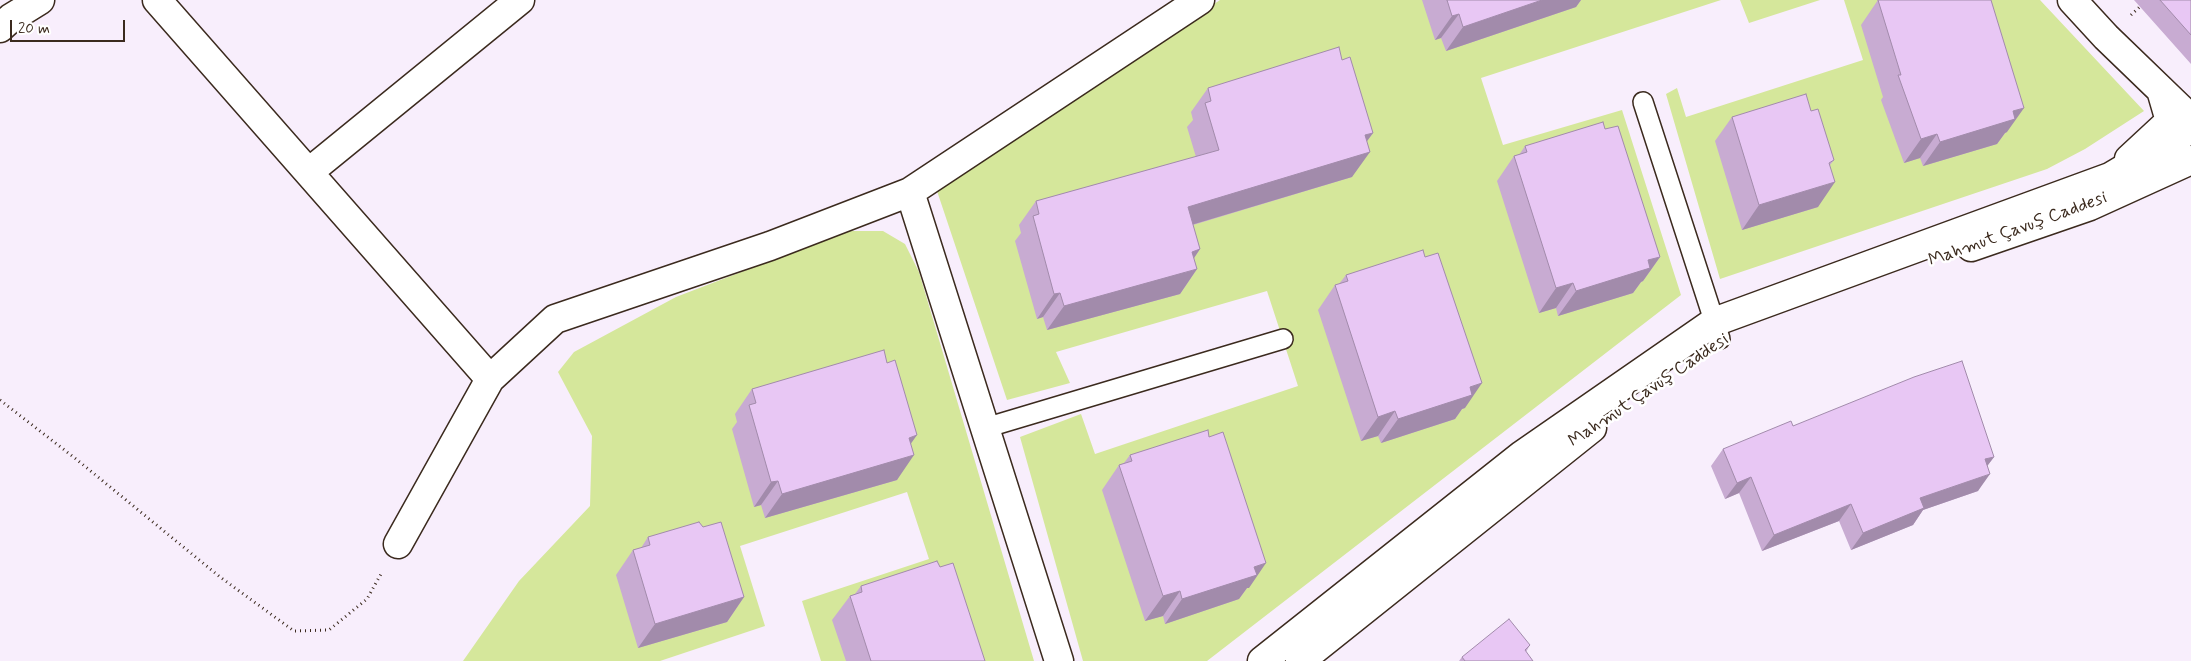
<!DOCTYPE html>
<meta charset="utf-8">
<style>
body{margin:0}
#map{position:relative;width:2191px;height:661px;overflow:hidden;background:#f8eefc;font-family:Mynerve,sans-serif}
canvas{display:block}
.scale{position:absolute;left:10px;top:20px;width:115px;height:22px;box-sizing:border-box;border:2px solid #3b2a1e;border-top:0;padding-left:6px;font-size:15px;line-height:18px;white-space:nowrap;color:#3b2a1e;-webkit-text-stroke:4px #fff;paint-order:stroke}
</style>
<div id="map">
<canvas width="2191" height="661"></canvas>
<div class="scale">20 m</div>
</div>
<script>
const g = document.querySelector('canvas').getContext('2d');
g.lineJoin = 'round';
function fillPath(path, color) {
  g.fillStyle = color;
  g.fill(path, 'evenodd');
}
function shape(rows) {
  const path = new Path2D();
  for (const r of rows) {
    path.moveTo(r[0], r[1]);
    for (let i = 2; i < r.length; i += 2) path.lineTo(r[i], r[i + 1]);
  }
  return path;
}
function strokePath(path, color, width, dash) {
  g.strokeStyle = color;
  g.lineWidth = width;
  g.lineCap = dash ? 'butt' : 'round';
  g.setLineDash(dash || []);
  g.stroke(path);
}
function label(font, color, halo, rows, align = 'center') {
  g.font = font + ' Mynerve,sans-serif';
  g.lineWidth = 5;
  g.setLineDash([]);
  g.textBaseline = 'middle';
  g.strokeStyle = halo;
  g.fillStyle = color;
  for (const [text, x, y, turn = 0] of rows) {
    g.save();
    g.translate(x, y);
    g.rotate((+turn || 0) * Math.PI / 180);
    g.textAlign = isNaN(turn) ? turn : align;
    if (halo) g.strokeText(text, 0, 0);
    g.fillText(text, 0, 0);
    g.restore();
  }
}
const green = shape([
 [1220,0,1721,0,1481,78,1503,145,1622,110,1681,295,1207,661,1083,661,1020,437,1081,414,1095,454,1298,386,1267,291,1056,352,1070,383,1007,400,937,191],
 [1740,0,1820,0,1749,23],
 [1844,0,2040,0,2144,111,2085,149,2047,169,1720,279,1666,94,1677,88,1686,117,1863,60],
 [848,231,883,231,905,244,919,272,1034,661,821,661,802,601,929,559,907,492,740,546,765,626,660,661,463,661,519,581,590,506,592,436,558,372,574,352,676,297]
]);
const path = shape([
 [2131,15,2147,0],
 [0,400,76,459,220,577,294,631,329,630,367,599,381,574]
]);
const service = shape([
 [1643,102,1720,339],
 [985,428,1283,339]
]);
const minor = shape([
 [157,0,490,379],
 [2072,0,2106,37,2191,119],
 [0,28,11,18,40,0],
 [2129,159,2170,121,2161,90],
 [309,172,520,0],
 [910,192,1059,661],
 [398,544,490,379,555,319,770,246,910,192,1200,0]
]);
const secondary = shape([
 [1971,247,2090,206,2191,160],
 [1262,661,1522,455,1714,322,2110,177,2191,129],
 [1300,661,1592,428]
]);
const wall = shape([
 [1422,0,1581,0,1576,7,1446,51,1441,38,1435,40],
 [1878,0,2007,132,2005,133,1997,144,1923,166,1920,158,1904,163,1881,100,1883,97,1861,25],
 [2134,0,2191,0,2191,64],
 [1342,60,1373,133,1367,141,1352,177,1193,225,1200,249,1194,258,1197,269,1180,294,1047,330,1043,317,1037,319,1015,241,1021,233,1019,225,1036,201,1196,157,1187,127,1193,120,1191,112,1208,88],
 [1811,111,1834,160,1830,165,1818,207,1742,230,1715,141,1732,117],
 [1605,129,1660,257,1643,281,1641,282,1633,293,1558,316,1556,308,1539,313,1497,181,1514,156,1519,155,1525,146],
 [1346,275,1465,408,1462,409,1455,419,1381,443,1378,436,1361,441,1318,310,1335,285,1339,284],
 [752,389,911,444,897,480,765,518,761,505,754,507,732,429,737,422,735,414],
 [1793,426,1994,457,1987,466,1978,491,1923,510,1913,525,1851,550,1839,521,1762,551,1739,493,1725,499,1711,466,1723,449],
 [1130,455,1249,588,1247,588,1239,599,1165,624,1163,616,1145,621,1102,490,1119,465,1124,463],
 [648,537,744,597,727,622,638,648,616,575,633,550,641,548],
 [861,586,985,661,846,661,832,620,850,596,855,594],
 [1530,645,1526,652,1533,661,1459,661,1462,657]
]);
const shadedWall = shape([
 [1542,0,1581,0,1576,7,1446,51,1463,27],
 [1459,14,1441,38,1435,40,1452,16],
 [2024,108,2007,132,2005,133,1997,144,1923,166,1940,142,2013,111],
 [1373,133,1356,156,1370,152,1352,177,1171,231,1188,207,1365,135],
 [1937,134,1920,158,1904,163,1921,139],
 [1835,182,1818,207,1742,230,1759,205],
 [1200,249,1184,273,1197,269,1180,294,1047,330,1064,306,1192,252],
 [1660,257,1643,281,1641,282,1633,293,1558,316,1576,291,1648,260],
 [1573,283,1556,308,1539,313,1556,288],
 [1060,293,1043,317,1037,319,1054,294],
 [1482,383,1465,408,1462,409,1455,419,1381,443,1398,419,1470,387],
 [1395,411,1378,436,1361,441,1378,417],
 [917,435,900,459,914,455,897,480,765,518,782,494,909,438],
 [1994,457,1982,473,1985,459],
 [1990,474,1978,491,1923,510,1913,525,1851,550,1863,533,1920,498],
 [1751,477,1739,493,1725,499,1737,483],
 [778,481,761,505,754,507,771,482],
 [1851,504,1839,521,1762,551,1774,535],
 [1266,563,1249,588,1247,588,1239,599,1165,624,1182,599,1254,567],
 [1180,591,1163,616,1145,621,1163,596],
 [744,597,727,622,638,648,655,624]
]);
const building = shape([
 [1447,0,1542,0,1463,27,1459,14,1452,16,1447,0],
 [1878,0,1991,0,2024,108,2013,111,2015,119,1940,142,1937,134,1921,139,1898,75,1901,75,1878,0],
 [2160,0,2191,0,2191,35,2160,0],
 [1339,47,1342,60,1350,57,1373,133,1365,135,1370,152,1188,207,1200,249,1192,252,1197,269,1064,306,1060,293,1054,294,1033,216,1039,214,1036,201,1219,150,1205,103,1211,101,1208,88,1339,47],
 [1806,94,1811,111,1818,109,1834,160,1829,163,1835,182,1759,205,1732,117,1806,94],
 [1603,122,1605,129,1618,126,1660,257,1648,260,1650,268,1576,291,1573,283,1556,288,1514,156,1527,152,1525,146,1603,122],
 [1423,250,1425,257,1438,253,1482,383,1470,387,1472,395,1398,419,1395,411,1378,417,1335,285,1348,281,1346,275,1423,250],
 [884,350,887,363,895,360,917,435,909,438,914,455,782,494,778,481,771,482,749,405,756,403,752,389,884,350],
 [1962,361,1994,457,1985,459,1990,474,1920,498,1924,508,1863,533,1851,504,1774,535,1751,477,1737,483,1723,449,1791,421,1793,426,1914,377,1962,361],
 [1208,430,1209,437,1223,432,1266,563,1254,567,1257,575,1182,599,1180,591,1163,596,1119,465,1132,461,1130,455,1208,430],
 [699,522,703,527,721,522,744,597,655,624,633,550,650,545,648,537,699,522],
 [937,561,940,567,953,563,985,661,871,661,850,596,862,592,861,586,937,561],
 [1509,619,1530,645,1525,650,1533,661,1465,661,1462,657,1509,619]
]);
const streetNames = [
 ["Mahmut Çavuş Caddesi",2018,230,-20],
 ["Mahmut Çavuş Caddesi",1649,391,-34]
];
fillPath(green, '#d5e79b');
strokePath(service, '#3b2a1e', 22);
strokePath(minor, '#3b2a1e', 31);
strokePath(secondary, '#3b2a1e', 31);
strokePath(path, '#3b2a1e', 3, [1, 4]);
strokePath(service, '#fff', 19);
strokePath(minor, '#fff', 28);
strokePath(secondary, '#fff', 28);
fillPath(wall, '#c8abd2');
fillPath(shadedWall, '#a28bab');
fillPath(building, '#e8c7f4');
strokePath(building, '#a28bab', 1);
label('18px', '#3b2a1e', '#fff', streetNames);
</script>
